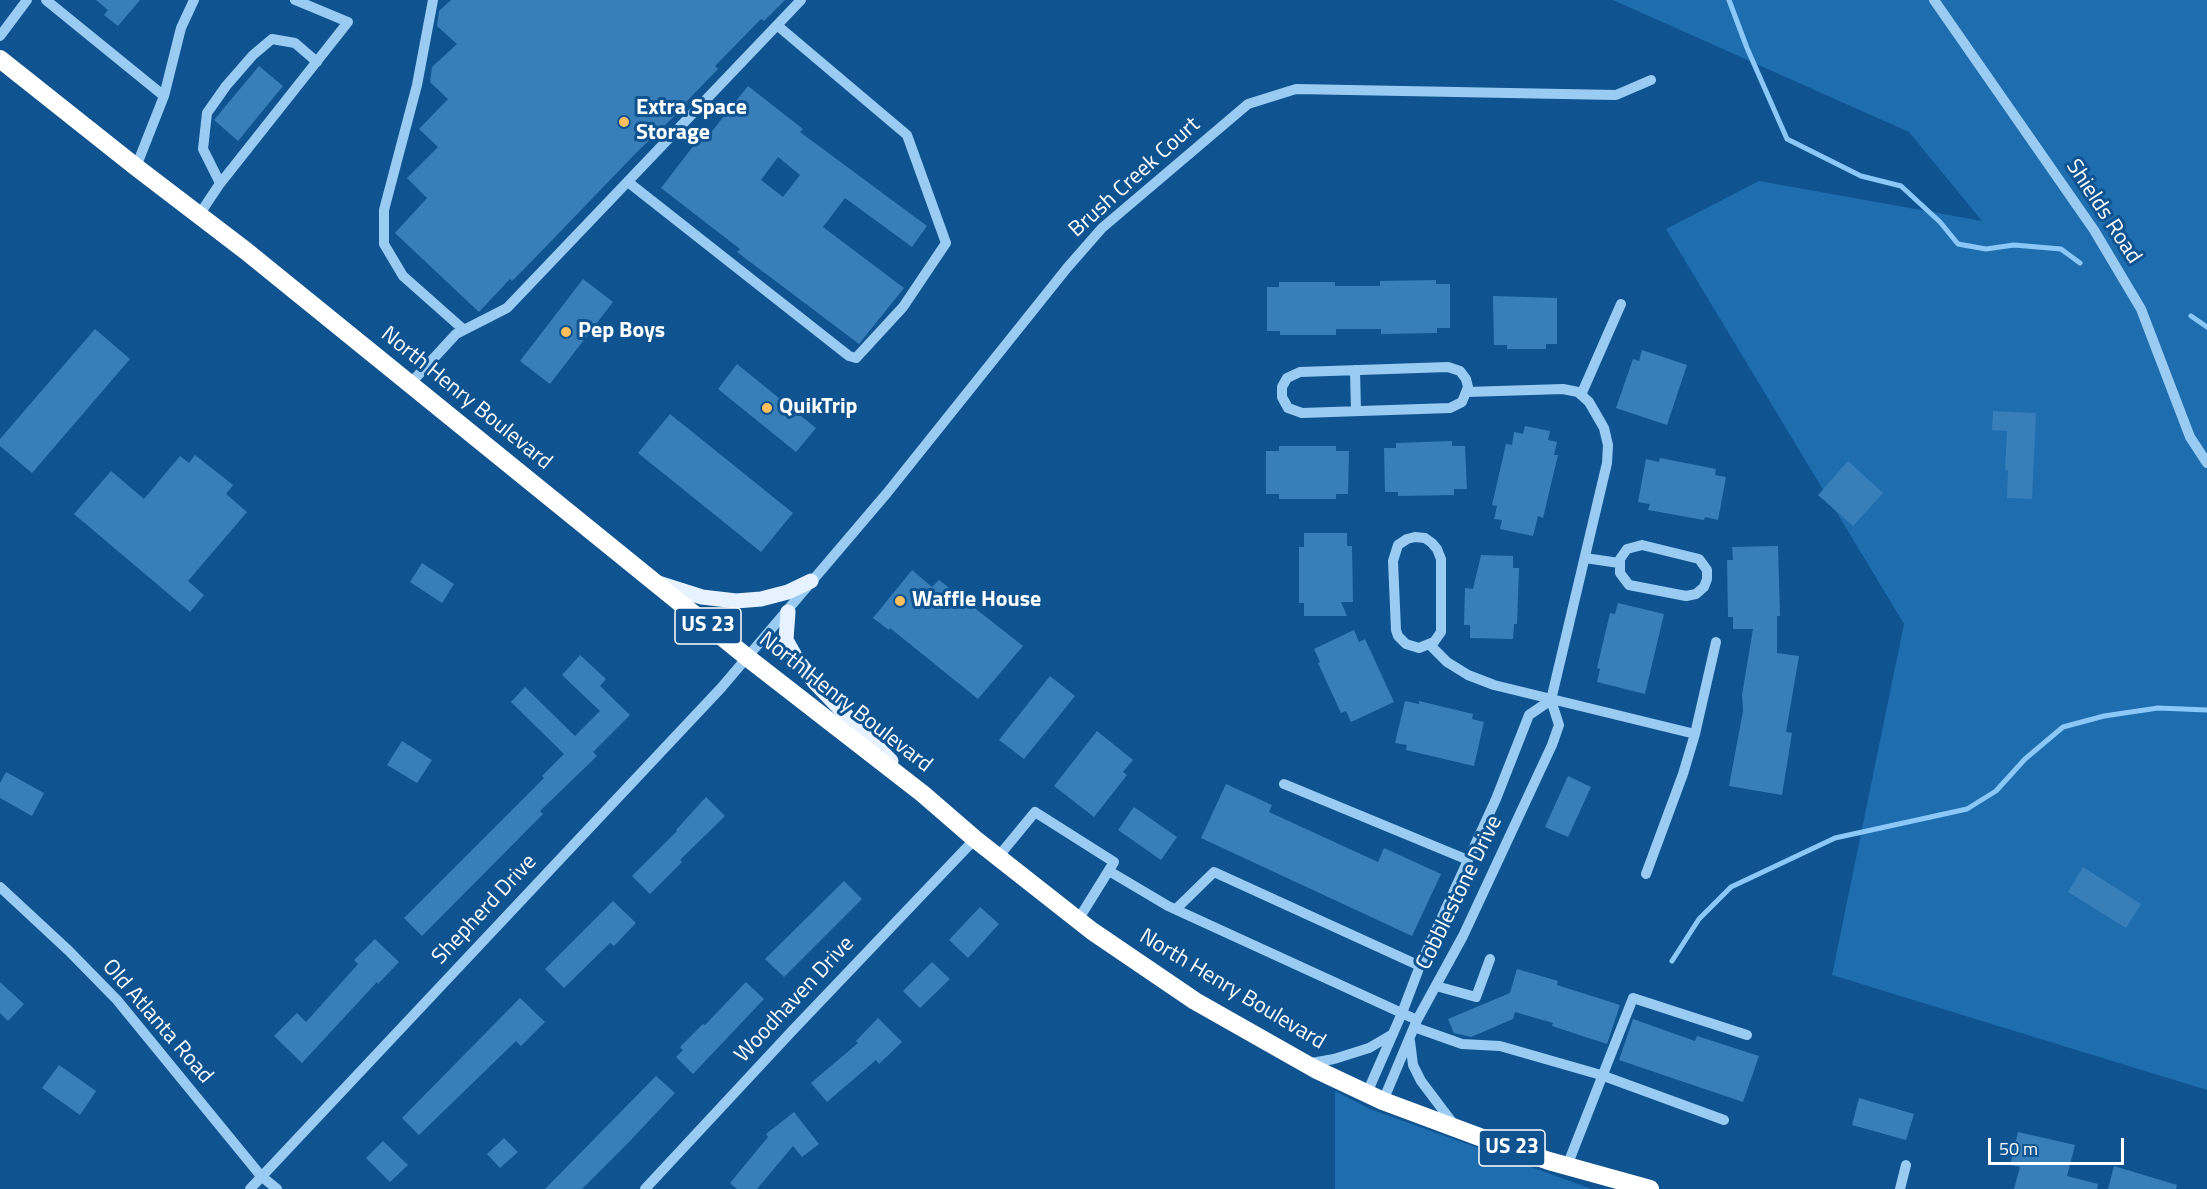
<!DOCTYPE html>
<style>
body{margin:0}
#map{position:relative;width:2207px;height:1189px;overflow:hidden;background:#0f5490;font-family:"Titillium Web",sans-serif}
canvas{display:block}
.scale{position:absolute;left:1988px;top:1138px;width:136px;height:27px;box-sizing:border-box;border:3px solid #fff;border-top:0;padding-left:8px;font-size:18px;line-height:21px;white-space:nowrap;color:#fff;-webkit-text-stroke:4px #0f5490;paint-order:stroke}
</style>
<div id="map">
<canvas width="2207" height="1189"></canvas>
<div class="scale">50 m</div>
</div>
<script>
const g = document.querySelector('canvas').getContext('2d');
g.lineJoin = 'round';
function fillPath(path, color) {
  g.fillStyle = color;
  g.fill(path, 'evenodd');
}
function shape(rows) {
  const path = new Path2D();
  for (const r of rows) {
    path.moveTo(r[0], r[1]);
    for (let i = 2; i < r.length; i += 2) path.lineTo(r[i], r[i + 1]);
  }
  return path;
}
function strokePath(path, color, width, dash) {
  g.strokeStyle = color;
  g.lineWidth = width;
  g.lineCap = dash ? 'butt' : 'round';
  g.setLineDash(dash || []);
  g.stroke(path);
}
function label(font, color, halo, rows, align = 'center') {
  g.font = font + ' "Titillium Web",sans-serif';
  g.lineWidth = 6;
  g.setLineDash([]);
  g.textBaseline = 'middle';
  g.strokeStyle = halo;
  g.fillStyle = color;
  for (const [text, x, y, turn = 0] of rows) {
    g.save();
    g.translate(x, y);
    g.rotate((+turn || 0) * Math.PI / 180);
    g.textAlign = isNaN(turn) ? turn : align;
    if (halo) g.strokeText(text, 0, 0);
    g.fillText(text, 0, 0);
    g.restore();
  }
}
const green = shape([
 [1613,0,2207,0,2207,1090,1832,975,1904,624,1666,229,1759,181,1982,221,1909,132],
 [1335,1091,1370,1109,1592,1189,1335,1189]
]);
const stream = shape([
 [1729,0,1747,48,1787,139,1861,176,1901,186,1940,222,1958,244,1986,249,2014,245,2061,249,2080,263],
 [2191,316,2207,327],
 [1672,961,1699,919,1731,887,1835,838,1967,809,1996,791,2025,759,2063,727,2104,716,2158,708,2207,710]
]);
const building = shape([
 [96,0,140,0,118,26,104,15,108,10],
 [451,0,785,0,764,21,761,19,715,66,718,69,686,102,688,103,637,152,530,263,512,281,510,279,479,312,395,233,427,198,407,178,438,147,419,129,448,99,430,82,432,67,457,44,437,26,439,11],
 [259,66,283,86,238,141,214,120],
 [748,86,803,129,800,132,927,226,912,247,845,198,823,227,904,288,859,344,737,252,740,249,661,188,704,132,709,135],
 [778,157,800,175,783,197,761,180],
 [583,279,613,302,550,384,520,361],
 [1436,280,1436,284,1450,284,1450,328,1437,328,1437,333,1381,334,1381,329,1336,329,1336,335,1280,335,1280,331,1267,331,1267,287,1279,287,1279,282,1335,282,1335,286,1380,286,1380,281],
 [1493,296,1557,298,1557,344,1546,344,1546,349,1507,349,1507,345,1494,345],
 [95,329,130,359,32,473,0,446,0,439],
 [1642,350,1687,365,1667,425,1616,408,1633,359,1639,361],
 [737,364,816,428,796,452,718,389],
 [1993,411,2036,413,2032,499,2007,498,2008,470,2005,470,2007,431,1992,430],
 [670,414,793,513,761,552,638,453],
 [1525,426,1550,431,1548,440,1557,442,1554,455,1558,455,1543,518,1538,516,1533,536,1500,529,1502,520,1494,519,1497,506,1492,505,1506,444,1512,445,1514,432,1523,434],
 [1452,441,1452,446,1465,446,1467,489,1454,489,1454,495,1398,496,1398,492,1385,492,1384,448,1396,448,1396,443],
 [1279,446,1336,446,1336,451,1349,451,1348,494,1336,494,1336,499,1279,499,1279,494,1266,494,1266,451,1279,451],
 [195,455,233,485,226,494,247,512,188,581,204,595,190,612,74,514,111,471,144,499,180,456,189,463],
 [1660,458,1716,469,1715,475,1726,477,1718,520,1705,517,1704,520,1648,510,1650,504,1638,502,1646,459,1659,462],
 [1848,461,1883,493,1853,526,1818,495],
 [1304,533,1347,533,1347,546,1352,546,1353,602,1341,602,1347,616,1304,616,1304,603,1299,603,1299,547,1304,547],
 [1778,546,1780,616,1777,616,1777,653,1799,656,1786,732,1792,733,1782,795,1729,786,1743,711,1742,695,1753,629,1733,629,1733,617,1728,617,1727,560,1733,560,1732,547],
 [1481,555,1513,556,1513,568,1519,568,1517,624,1514,624,1513,639,1470,638,1470,625,1464,625,1465,588,1473,589],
 [422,563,454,584,442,603,410,582],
 [912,570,932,587,939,580,1023,646,978,699,890,628,889,630,873,618],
 [1618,603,1664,614,1645,694,1597,682,1600,669,1597,668,1610,613,1615,614],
 [1354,630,1359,642,1365,639,1394,702,1351,722,1346,711,1341,713,1318,663,1320,662,1314,649],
 [580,655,606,679,600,686,630,715,593,752,597,756,540,811,543,814,422,936,404,918,544,778,542,776,564,754,511,702,525,687,575,736,600,711,562,675],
 [1050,676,1075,696,1024,759,999,740],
 [1405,701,1419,704,1419,701,1473,714,1472,719,1484,722,1474,766,1406,750,1407,745,1395,743],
 [1097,731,1133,760,1123,772,1127,775,1094,817,1054,786],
 [402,741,432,760,417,783,387,765],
 [6,772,44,793,32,816,0,798,0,783],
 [1568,776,1591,787,1568,837,1545,827],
 [1226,784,1272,805,1269,812,1378,862,1384,848,1441,874,1412,936,1201,838],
 [706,797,725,816,680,860,682,862,650,894,632,876,677,831,676,830],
 [1134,807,1177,837,1161,860,1118,830],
 [2083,867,2141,904,2126,928,2068,892],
 [844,881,862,899,784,977,765,959],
 [613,901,636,923,614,946,610,943,564,988,545,969],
 [980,907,999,924,968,958,949,940],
 [375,939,399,962,378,984,377,982,302,1063,274,1036,297,1013,306,1022,358,964,354,960],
 [932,962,950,979,920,1008,903,991],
 [1517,969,1558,981,1557,985,1620,1005,1607,1044,1552,1026,1553,1023,1515,1012,1513,1019,1471,1037,1454,1033,1448,1019,1510,993],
 [0,982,24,1004,8,1021,0,1013],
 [746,982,764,999,693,1074,676,1057,683,1050,680,1047,703,1024,705,1025],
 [520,998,545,1022,521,1046,516,1041,419,1135,402,1118],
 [878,1018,902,1042,879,1064,876,1060,827,1102,811,1083,858,1043,856,1041],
 [1633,1019,1695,1041,1697,1036,1759,1056,1743,1102,1619,1060],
 [59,1065,96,1091,80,1115,42,1088],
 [656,1076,675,1093,629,1142,582,1189,545,1189],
 [1859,1098,1914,1114,1906,1140,1852,1125],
 [794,1112,819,1144,802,1157,793,1146,757,1189,737,1189,730,1183,768,1137,766,1134],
 [2018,1132,2075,1145,2067,1176,2098,1184,2097,1189,2014,1189,2020,1167,2010,1165],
 [504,1138,518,1152,500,1168,487,1154],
 [383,1141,408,1165,390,1182,366,1158],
 [2114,1166,2177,1185,2176,1189,2108,1189]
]);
const minor = shape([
 [46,0,164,96],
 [433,0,417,85,384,210,384,244,403,276,464,330],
 [1934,0,2094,230,2141,309,2190,437,2207,463],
 [0,36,27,0],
 [136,167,164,96,181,28,194,0],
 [628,182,849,356,856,358,903,307,946,243,907,135,778,26],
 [220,183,203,149,207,113,226,86,253,55,272,39,295,43,317,62],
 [199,215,219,185,348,22,295,0],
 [1448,367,1460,371,1466,379,1468,387,1462,402,1450,408,1302,413,1288,408,1282,397,1282,387,1287,378,1300,372,1448,367],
 [1355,370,1356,411],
 [410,384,456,334,507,308,801,0],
 [1581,395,1621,304],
 [1415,537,1425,538,1432,543,1437,549,1441,559,1441,632,1434,642,1419,648,1406,644,1398,636,1396,630,1393,561,1398,545,1407,539,1415,537],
 [1642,545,1699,559,1707,570,1707,579,1704,587,1696,594,1686,596,1629,585,1620,573,1620,559,1627,549,1642,545],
 [1585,558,1619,563],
 [1430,645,1447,662,1468,675,1494,685,1695,734],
 [1284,784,1468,860],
 [998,857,1035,812,1114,862,1078,920],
 [1109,871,1168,906,1417,1020],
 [1646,874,1683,774,1695,734,1716,642],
 [0,887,69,951,117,1000,261,1176,277,1189],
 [1176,909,1214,872,1420,966],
 [1436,986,1476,997,1490,959],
 [1414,1027,1462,1044,1500,1046,1601,1075,1724,1120],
 [1410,1041,1413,1065,1421,1081,1455,1126],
 [1306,1064,1334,1059,1369,1048,1393,1034],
 [1367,1093,1402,1013,1421,963,1496,799,1529,715,1551,700],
 [1383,1101,1417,1020,1463,936,1552,745,1559,725,1551,700,1607,463,1608,445,1604,428,1589,402,1578,392,1563,389,1467,392],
 [1567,1166,1633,998,1747,1035],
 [250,1189,721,688,887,493,1067,268,1102,228,1248,104,1296,89,1616,95,1651,80],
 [645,1189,792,1031,975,839],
 [1900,1189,1906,1165]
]);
const major = shape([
 [658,583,702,597,736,601,761,599,788,592,811,581],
 [788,612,786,640,796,658,815,683,891,761]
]);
const highway = shape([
 [0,59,136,167,246,251,748,658,923,794,975,839,1092,931,1195,1001,1315,1069,1383,1101,1485,1139,1549,1161,1650,1189]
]);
const markers = [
 [624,122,6,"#ffc05c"],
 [566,332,6,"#ffc05c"],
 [767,408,6,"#ffc05c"],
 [900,601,6,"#ffc05c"]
];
const shields = [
 [708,626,66],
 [1512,1148,66]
];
const shieldNames = [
 ["US 23",708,626],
 ["US 23",1512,1148]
];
const poiNames = [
 ["Extra Space",636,109],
 ["Storage",636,134],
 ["Pep Boys",578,332],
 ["QuikTrip",779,408],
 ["Waffle House",912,601]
];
const streetNames = [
 ["Brush Creek Court",1135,178,-42],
 ["Shields Road",2103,212,57],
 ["North Henry Boulevard",466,399,39],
 ["North Henry Boulevard",845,703,38],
 ["Cobblestone Drive",1460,893,-64],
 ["Shepherd Drive",485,910,-47],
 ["North Henry Boulevard",1232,990,31],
 ["Woodhaven Drive",795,1000,-47],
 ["Old Atlanta Road",157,1022,49]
];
fillPath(green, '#1e6dae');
strokePath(stream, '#8bc8f7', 5);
fillPath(building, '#387fb9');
strokePath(minor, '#9acbf3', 10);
strokePath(major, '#e6f2ff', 15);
strokePath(highway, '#fff', 18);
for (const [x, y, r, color] of markers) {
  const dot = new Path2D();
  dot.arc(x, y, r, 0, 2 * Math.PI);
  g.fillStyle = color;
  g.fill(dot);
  strokePath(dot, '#0f5490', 2);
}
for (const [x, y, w] of shields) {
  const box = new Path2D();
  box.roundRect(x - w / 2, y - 18, w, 36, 4.5);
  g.fillStyle = '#0f5490';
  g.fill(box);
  strokePath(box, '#fff', 1.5);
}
label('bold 21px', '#fff', null, shieldNames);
label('bold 22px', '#fff', '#0f5490', poiNames, 'left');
label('22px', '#fff', '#0f5490', streetNames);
</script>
